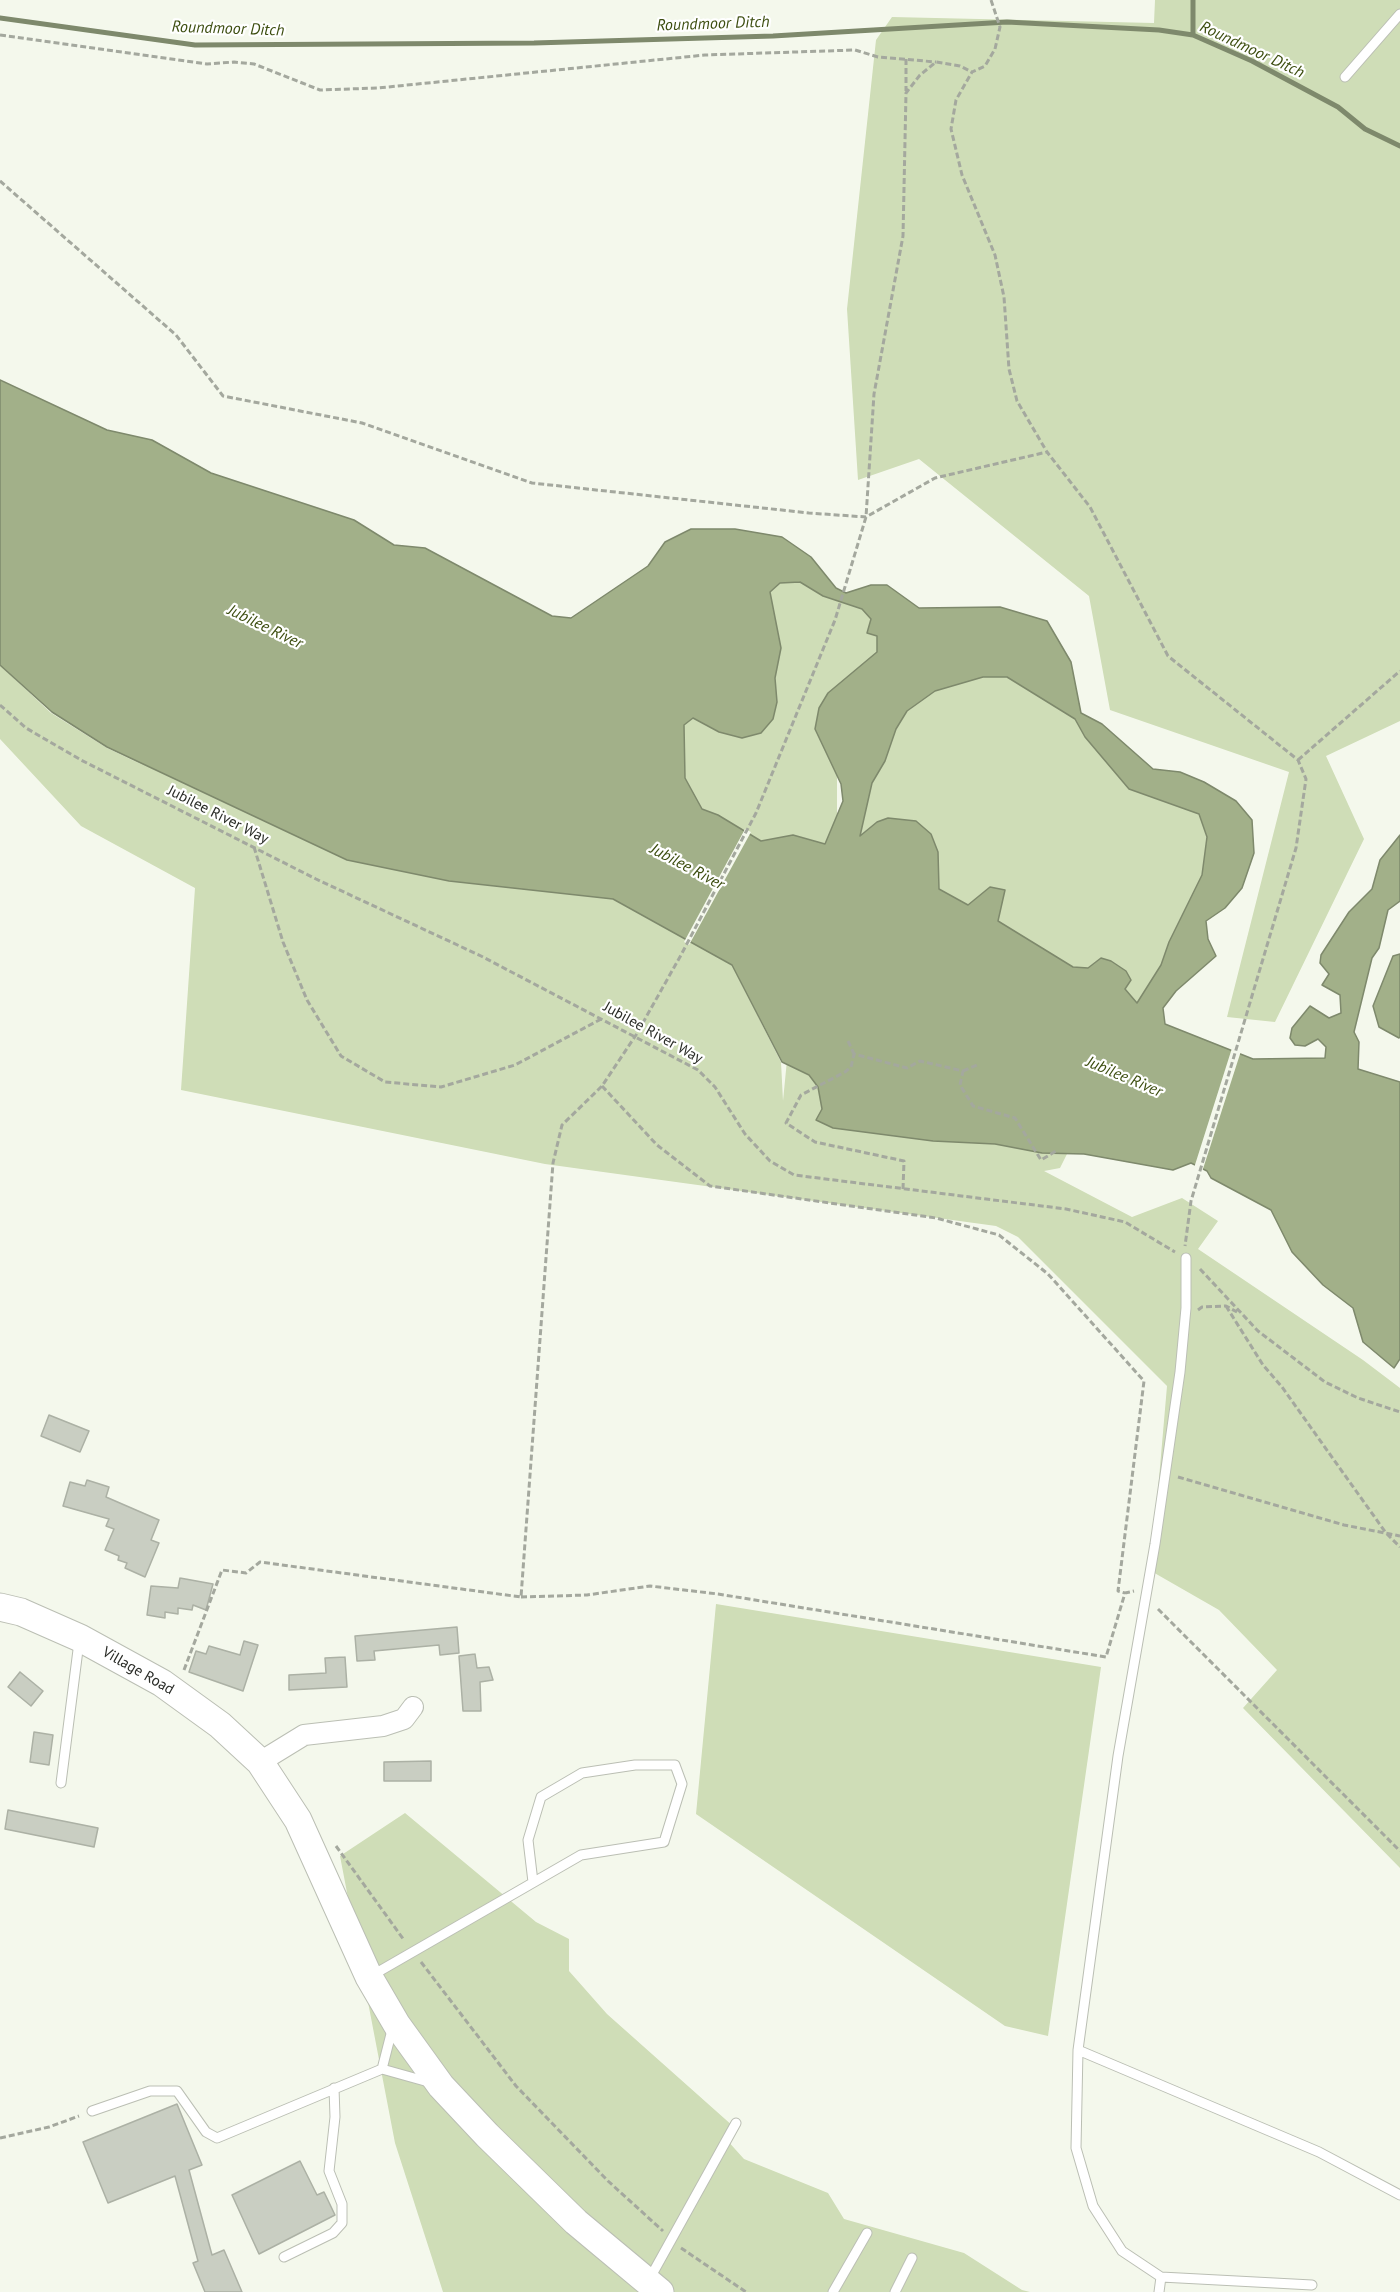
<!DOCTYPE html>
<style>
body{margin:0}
canvas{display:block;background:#f4f8ec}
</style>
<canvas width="1400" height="2292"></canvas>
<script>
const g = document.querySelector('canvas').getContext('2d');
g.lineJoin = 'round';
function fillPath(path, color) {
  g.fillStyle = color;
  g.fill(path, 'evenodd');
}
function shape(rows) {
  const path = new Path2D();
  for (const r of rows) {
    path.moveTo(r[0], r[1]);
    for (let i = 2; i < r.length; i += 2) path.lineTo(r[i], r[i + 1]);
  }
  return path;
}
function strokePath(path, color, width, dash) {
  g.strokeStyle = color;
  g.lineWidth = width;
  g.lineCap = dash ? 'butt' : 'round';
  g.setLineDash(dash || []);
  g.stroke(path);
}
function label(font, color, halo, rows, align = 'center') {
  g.font = font + ' "PT Sans",sans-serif';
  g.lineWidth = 4.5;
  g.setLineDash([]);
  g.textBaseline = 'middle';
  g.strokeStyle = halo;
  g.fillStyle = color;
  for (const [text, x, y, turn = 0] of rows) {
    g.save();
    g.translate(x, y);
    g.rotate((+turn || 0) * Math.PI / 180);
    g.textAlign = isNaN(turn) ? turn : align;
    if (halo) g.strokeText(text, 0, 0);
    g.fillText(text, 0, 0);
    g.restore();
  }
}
const green = shape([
 [1155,0,1400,0,1400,721,1326,756,1364,839,1275,1022,1227,1017,1289,772,1110,710,1089,596,919,459,858,480,847,309,876,40,892,17,1154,23],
 [691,529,735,529,782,537,811,557,836,588,846,593,871,585,887,585,919,608,1000,607,1047,621,1071,662,1081,713,1102,724,1153,769,1180,772,1204,782,1236,801,1252,820,1254,853,1242,888,1225,908,1206,921,1208,939,1216,956,1134,1010,1070,983,847,855,840,762,837,776,837,842,825,852,766,847,689,814,571,618,648,566,665,542],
 [0,665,51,713,107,748,147,767,107,747,613,899,732,965,781,1062,783,1101,787,1060,1079,1130,1060,1168,1044,1171,1132,1217,1182,1198,1218,1221,1198,1249,1363,1360,1400,1388,1400,1868,1243,1708,1277,1670,1219,1610,1151,1571,1167,1386,1018,1237,996,1226,545,1164,181,1090,195,888,81,826,0,739],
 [716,1604,1101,1667,1048,2036,1005,2026,696,1814],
 [405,1813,536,1922,569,1939,569,1971,607,2014,734,2127,726,2139,744,2159,828,2193,844,2219,964,2253,1022,2290,1030,2292,443,2292,395,2143,340,1856]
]);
const water = shape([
 [0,380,107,430,152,440,211,473,354,520,394,545,425,548,552,616,571,618,648,566,665,542,691,529,735,529,782,537,811,557,836,588,846,593,871,585,887,585,919,608,1000,607,1047,621,1071,662,1081,713,1102,724,1153,769,1180,772,1204,782,1236,801,1252,820,1254,853,1242,888,1225,908,1206,921,1208,939,1216,956,1176,991,1163,1008,1165,1024,1253,1059,1325,1058,1326,1047,1318,1039,1305,1046,1295,1045,1290,1038,1292,1028,1310,1006,1329,1018,1341,1013,1340,995,1322,985,1329,974,1320,963,1321,955,1349,912,1372,889,1380,860,1400,835,1400,901,1388,910,1379,948,1372,958,1354,1032,1359,1042,1358,1069,1400,1082,1400,1359,1394,1368,1363,1342,1353,1308,1323,1285,1292,1252,1271,1210,1211,1178,1207,1171,1191,1163,1173,1170,1084,1154,1042,1153,995,1144,933,1141,833,1128,816,1120,822,1109,818,1087,809,1075,782,1062,732,965,613,899,449,881,347,860,107,747,52,712,0,665,0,380],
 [800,582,823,596,862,609,871,619,867,633,877,636,877,652,828,693,819,708,815,729,841,784,843,801,825,844,793,835,761,841,718,815,702,809,685,778,684,725,693,718,719,732,742,738,761,733,773,719,777,702,775,678,781,648,770,592,780,583,800,582],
 [983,677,1007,677,1075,719,1085,737,1129,789,1199,814,1207,837,1202,875,1169,942,1161,965,1137,1003,1125,989,1131,980,1126,971,1111,961,1101,958,1088,968,1073,967,998,921,1005,890,990,887,968,905,939,889,938,852,931,834,916,821,888,818,877,822,860,836,872,783,885,761,896,729,907,711,935,691,983,677],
 [1400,954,1400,1037,1399,1038,1379,1027,1373,1006,1393,956,1400,954]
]);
const pier = shape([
 [745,829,751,832,689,945,684,942],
 [1232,1048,1241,1051,1202,1172,1194,1168]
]);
const stream = shape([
 [1193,0,1193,35],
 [0,18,195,45,534,43,773,36,1007,22,1159,30,1193,35,1252,61,1338,107,1365,129,1400,146]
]);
const building = shape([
 [49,1415,89,1431,80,1452,41,1436,49,1415],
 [87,1480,109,1487,106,1497,159,1520,151,1540,159,1543,145,1577,125,1568,127,1563,118,1560,119,1556,105,1550,114,1529,106,1526,109,1519,63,1506,70,1482,85,1486,87,1480],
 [180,1578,213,1584,206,1610,193,1605,192,1610,178,1608,178,1614,165,1612,165,1618,147,1615,151,1586,178,1588,180,1578],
 [457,1627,459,1653,440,1655,439,1645,374,1651,375,1660,357,1661,355,1636,457,1627],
 [244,1641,258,1645,243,1691,189,1672,196,1651,206,1654,209,1646,240,1655,244,1641],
 [475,1654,477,1668,489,1667,493,1680,480,1682,481,1711,463,1711,459,1656,475,1654],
 [345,1657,347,1687,289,1690,289,1675,326,1673,325,1658,345,1657],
 [20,1672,43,1691,31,1706,8,1687,20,1672],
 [34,1732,53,1735,49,1765,30,1762,34,1732],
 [431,1761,431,1781,384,1781,384,1762,431,1761],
 [8,1810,98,1828,94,1847,5,1829,8,1810],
 [177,2104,202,2165,189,2170,212,2255,224,2250,242,2292,205,2292,193,2263,198,2261,175,2176,108,2203,83,2142,177,2104],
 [300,2161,317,2195,324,2192,335,2215,259,2254,232,2195,300,2161]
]);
const path = shape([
 [991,0,1000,27,995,49,985,66,972,72,956,100,951,129,962,175,995,255,1004,297,1009,369,1017,401,1047,452,1090,507,1168,656,1298,760,1306,779,1296,848,1191,1201,1185,1246],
 [0,35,207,64,234,62,254,64,320,90,378,88,705,55,855,50,878,57,936,62],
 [906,59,906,91],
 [0,181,176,335,223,396,362,423,532,483,809,513,866,517,935,478,1047,452],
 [0,705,26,728,81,760,316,879,481,956,698,1070,715,1087,745,1134,770,1161,794,1175,1066,1209,1125,1222,1175,1252],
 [1298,760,1400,671],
 [254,847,283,942,307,1000,341,1056,385,1082,441,1087,515,1065,603,1018],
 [848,1041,854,1054],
 [963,1071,977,1065],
 [602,1086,657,1145,710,1186,936,1218,999,1235,1048,1274,1144,1381,1118,1591,1125,1593],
 [903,1189,904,1161,815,1142,786,1123,801,1095,845,1072,851,1067,854,1054,907,1068,920,1061,963,1071,960,1085,973,1106,1015,1118,1041,1160,1056,1151],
 [1200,1269,1258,1331,1325,1382,1358,1398,1400,1412],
 [1226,1306,1263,1365,1282,1387,1386,1533,1400,1547],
 [1198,1310,1202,1307,1226,1306,1237,1312],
 [1178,1477,1344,1525,1400,1536],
 [521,1597,587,1595,650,1586,718,1594,1106,1657,1125,1593,1134,1591],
 [1158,1609,1400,1851],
 [184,1670,222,1570,246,1573,260,1562,521,1597,553,1163,562,1125,602,1086,636,1035,681,955,756,813,835,620,866,517,874,394,903,236,906,93,920,75,936,62,960,66,972,72],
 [336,1846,404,1940],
 [421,1962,516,2086,608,2181,663,2231],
 [0,2138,49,2127,79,2116],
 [681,2248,746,2292]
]);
const lane = shape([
 [1345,77,1400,14],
 [61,1783,79,1642],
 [371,1976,581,1855,664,1842,682,1784,675,1765,635,1765,582,1773,541,1797,528,1840,533,1882],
 [1078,2050,1319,2152,1400,2195],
 [382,2069,432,2083],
 [92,2111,150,2091,177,2091,206,2132,217,2138,382,2069,393,2026],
 [284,2257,333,2233,342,2223,342,2204,329,2171,335,2117,334,2088],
 [1161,2277,1312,2285],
 [650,2278,736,2123],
 [833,2292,867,2233],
 [895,2292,912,2258],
 [1159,2292,1161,2277,1122,2251,1093,2206,1076,2148,1078,2050,1118,1756,1155,1544,1180,1372,1186,1308,1186,1258]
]);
const street = shape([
 [260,1762,304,1735,383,1726,404,1719,413,1707]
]);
const secondary = shape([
 [0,1607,21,1612,80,1638,162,1683,220,1725,260,1762,298,1820,369,1977,397,2025,441,2086,487,2135,576,2222,660,2292]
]);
const streetNames = [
 ["Jubilee River Way",218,815,27],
 ["Jubilee River Way",653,1033,29],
 ["Village Road",138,1671,30]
];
const waterNames = [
 ["Roundmoor Ditch",713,24,-2],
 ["Roundmoor Ditch",228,29,2],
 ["Roundmoor Ditch",1252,50,25],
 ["Jubilee River",265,627,26],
 ["Jubilee River",687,867,28],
 ["Jubilee River",1124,1077,23]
];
fillPath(green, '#cfddb7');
fillPath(water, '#a2b089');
strokePath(water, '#7e896c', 1.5);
fillPath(pier, '#f4f8ec');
strokePath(stream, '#7e896c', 5);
fillPath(building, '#c9cec2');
strokePath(building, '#acb1a5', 1.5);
strokePath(lane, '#bbbfb4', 11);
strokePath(street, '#bbbfb4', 22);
strokePath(secondary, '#bbbfb4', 29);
strokePath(path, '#a4a89e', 3, [6, 3]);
strokePath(lane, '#fff', 9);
strokePath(street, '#fff', 20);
strokePath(secondary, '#fff', 27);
label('15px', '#2b2d28', '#fff', streetNames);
label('italic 16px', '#3c4d0f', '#fff', waterNames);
</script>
